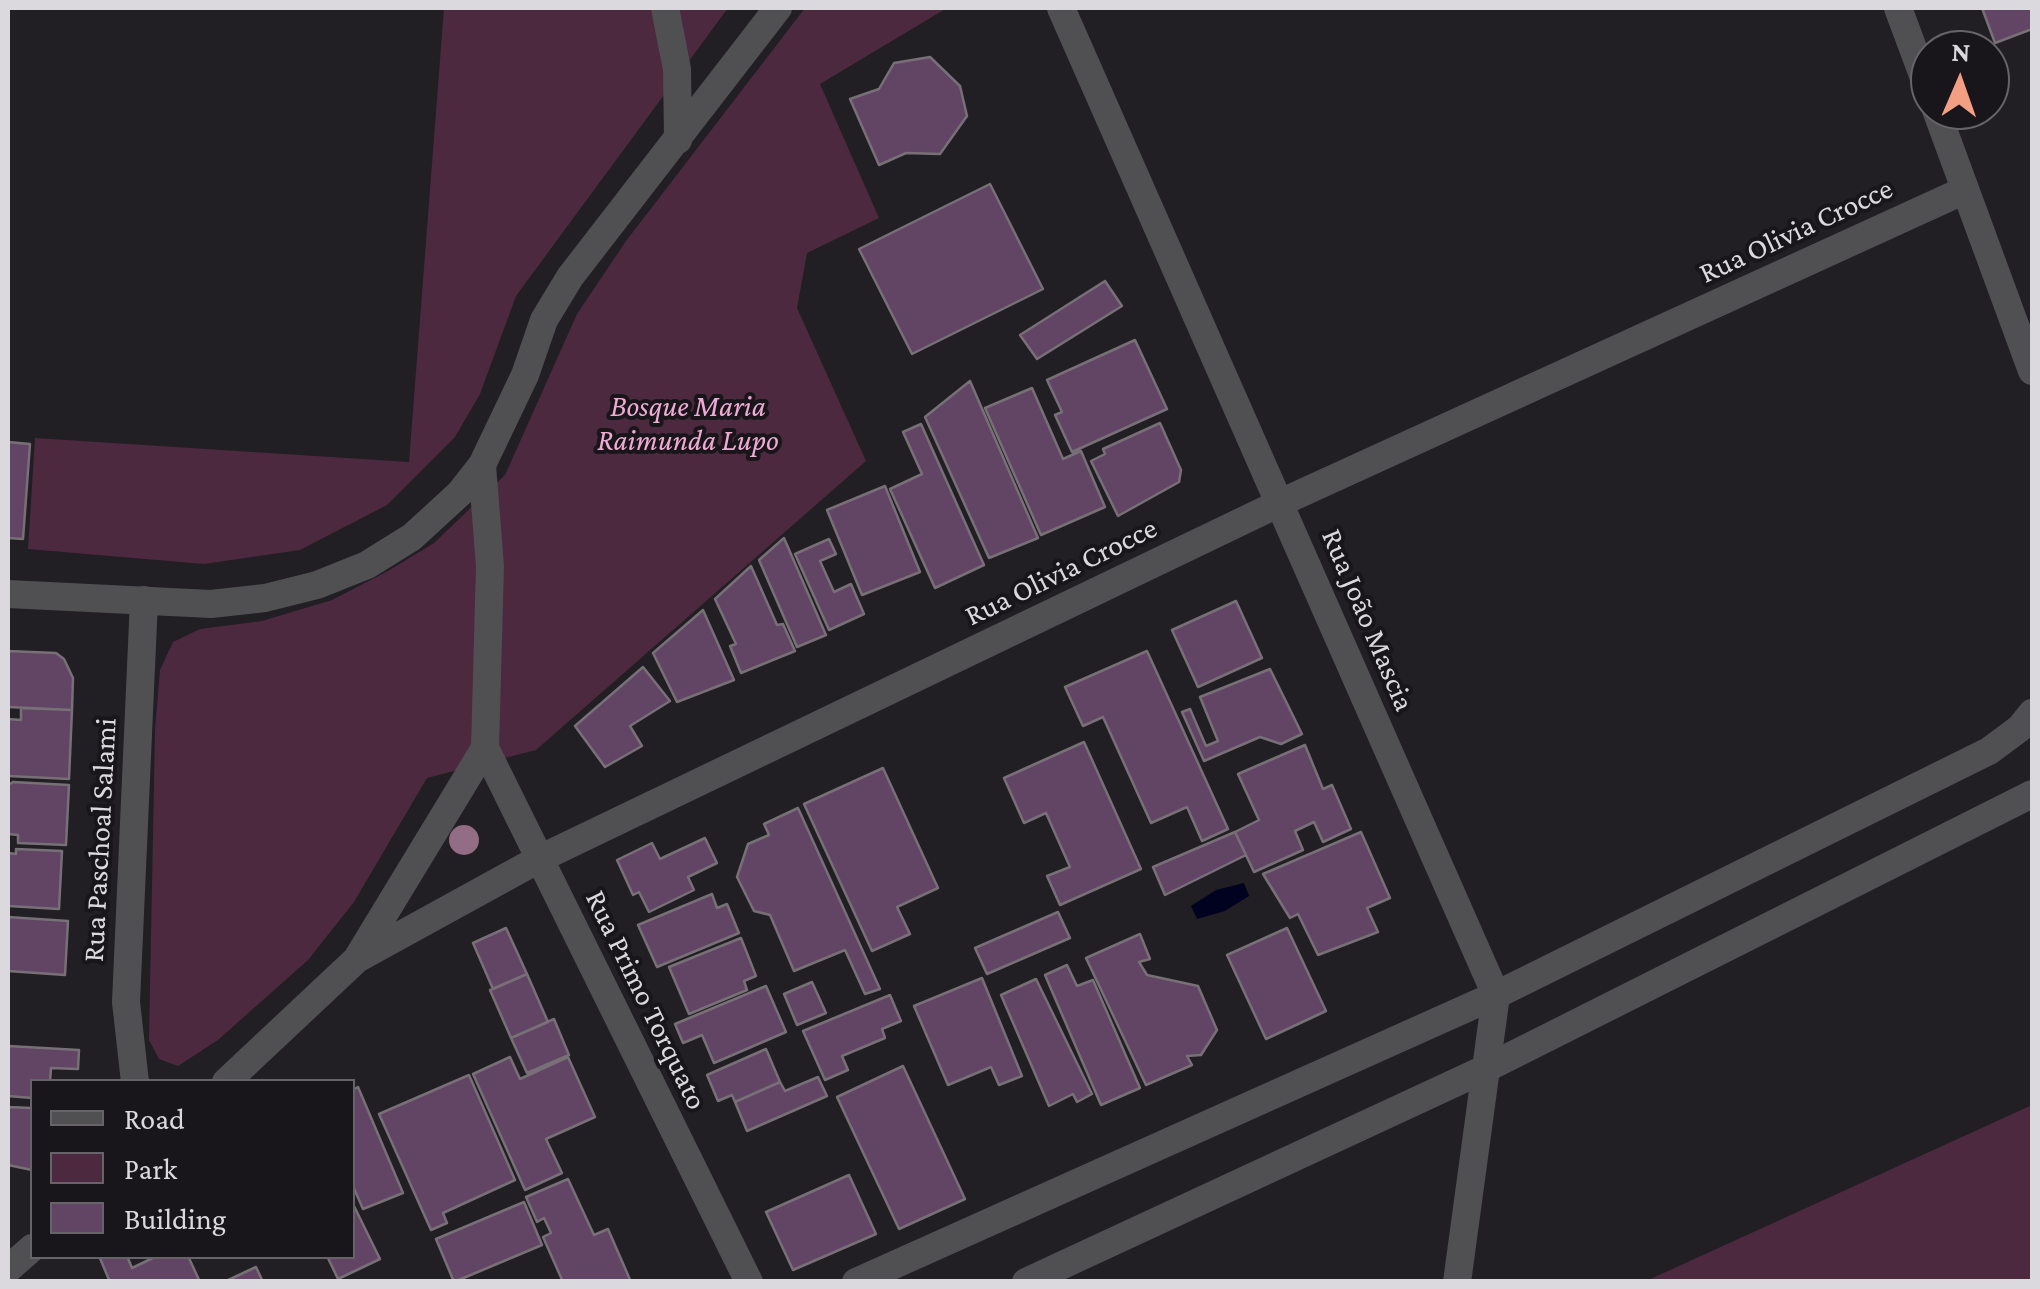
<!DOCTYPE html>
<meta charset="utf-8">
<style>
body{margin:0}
#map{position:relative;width:2040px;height:1289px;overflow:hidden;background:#211e24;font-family:"Crimson Pro",serif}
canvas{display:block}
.frame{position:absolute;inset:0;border:10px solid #dbd9de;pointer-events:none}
.legend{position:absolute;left:30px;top:1079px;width:325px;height:180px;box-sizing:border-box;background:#18151b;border:2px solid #666369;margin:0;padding:12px 18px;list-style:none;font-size:30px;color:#dbd9de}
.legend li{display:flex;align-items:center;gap:20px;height:50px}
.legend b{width:50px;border:2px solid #666369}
.north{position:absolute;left:1910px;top:30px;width:100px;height:100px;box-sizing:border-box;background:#18151b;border:2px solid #666369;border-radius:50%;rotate:2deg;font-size:28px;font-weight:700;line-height:40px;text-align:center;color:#dbd9de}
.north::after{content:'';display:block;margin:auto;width:35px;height:45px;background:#f39f84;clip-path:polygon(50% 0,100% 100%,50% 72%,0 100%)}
</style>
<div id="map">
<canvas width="2040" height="1289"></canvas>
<div class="frame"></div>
<ul class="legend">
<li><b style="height:12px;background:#505053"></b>Road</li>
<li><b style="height:28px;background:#4c293f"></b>Park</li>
<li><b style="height:28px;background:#624464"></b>Building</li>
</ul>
<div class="north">N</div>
</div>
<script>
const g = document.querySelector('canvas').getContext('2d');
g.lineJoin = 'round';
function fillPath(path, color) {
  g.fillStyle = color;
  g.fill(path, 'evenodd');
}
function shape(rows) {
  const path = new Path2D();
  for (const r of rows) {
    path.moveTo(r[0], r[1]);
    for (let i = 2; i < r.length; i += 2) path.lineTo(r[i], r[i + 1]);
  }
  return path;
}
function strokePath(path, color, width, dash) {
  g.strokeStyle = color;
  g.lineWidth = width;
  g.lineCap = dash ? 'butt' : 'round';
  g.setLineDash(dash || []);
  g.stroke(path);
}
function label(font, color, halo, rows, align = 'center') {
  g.font = font + ' "Crimson Pro",serif';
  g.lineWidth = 8;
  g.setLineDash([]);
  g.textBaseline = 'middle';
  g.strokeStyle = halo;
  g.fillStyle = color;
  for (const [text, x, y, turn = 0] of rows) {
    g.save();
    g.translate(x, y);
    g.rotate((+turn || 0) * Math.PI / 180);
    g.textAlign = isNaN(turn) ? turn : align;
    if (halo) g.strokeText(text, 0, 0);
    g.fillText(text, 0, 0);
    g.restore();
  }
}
const green = shape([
 [444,8,728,8,516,296,480,394,455,437,387,505,300,550,204,564,28,549,35,438,409,462],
 [805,8,947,8,820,84,879,218,807,253,797,308,866,461,536,750,427,778,354,902,308,960,218,1040,178,1066,159,1059,149,1040,155,730,160,670,173,642,200,629,262,621,332,600,388,571,434,543,505,475,577,314,626,241],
 [2032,1105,2032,1281,1646,1281]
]);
const water = shape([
 [1244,883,1249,896,1225,911,1197,919,1191,906,1216,890]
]);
const building = shape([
 [1982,8,2032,8,2032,29,1995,43,1982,8],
 [930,57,960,86,967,116,940,154,906,153,879,165,850,99,879,89,894,63,930,57],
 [990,184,1043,289,912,354,859,249,990,184],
 [1105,281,1122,306,1037,359,1020,335,1105,281],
 [1135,340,1167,409,1072,452,1055,415,1062,412,1047,380,1135,340],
 [970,381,1038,538,989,558,925,417,970,381],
 [1032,388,1063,459,1081,451,1105,507,1041,535,985,408,1032,388],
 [1160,423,1181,470,1179,482,1118,516,1091,461,1105,454,1103,449,1160,423],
 [921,424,984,565,935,588,890,489,922,474,903,432,921,424],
 [8,442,30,444,23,539,8,538,8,442],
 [885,486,920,572,862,595,827,510,885,486],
 [784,538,826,635,797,647,759,560,784,538],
 [829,539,836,554,820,561,834,592,851,584,864,614,829,630,795,554,829,539],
 [751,566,777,625,783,624,795,651,741,673,730,646,736,644,715,599,751,566],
 [1236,601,1262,658,1198,687,1172,630,1236,601],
 [703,610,734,680,677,702,653,653,703,610],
 [8,651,56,653,64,659,73,678,72,710,8,707,8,651],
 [1147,651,1228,829,1202,841,1187,807,1151,823,1103,717,1083,726,1065,687,1147,651],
 [643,667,670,701,630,726,642,746,605,767,575,726,643,667],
 [1270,669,1302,734,1281,744,1260,737,1204,761,1182,712,1190,709,1206,746,1218,741,1200,697,1270,669],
 [21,708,72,710,69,779,8,776,8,719,21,720,21,708],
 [1084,742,1141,869,1060,905,1047,876,1070,867,1046,813,1024,823,1004,778,1084,742],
 [1305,745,1323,789,1332,785,1351,829,1323,842,1314,822,1295,831,1303,850,1254,872,1235,832,1259,820,1238,774,1305,745],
 [883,768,938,888,897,907,910,934,872,951,804,804,883,768],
 [13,782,69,785,66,845,18,843,18,835,8,834,8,785,13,782],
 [798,808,880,989,865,994,845,950,794,971,770,915,754,911,737,877,748,844,769,835,764,824,798,808],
 [1235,832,1246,855,1165,895,1153,867,1235,832],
 [1361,832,1390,898,1367,908,1378,932,1318,955,1298,914,1290,918,1263,874,1361,832],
 [705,838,717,863,688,877,694,890,649,912,639,892,633,895,617,860,652,843,660,859,705,838],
 [16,849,62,851,59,909,8,906,8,853,16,854,16,849],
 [712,894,717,908,727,904,739,933,657,967,638,925,712,894],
 [1058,912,1070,938,987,974,975,948,1058,912],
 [8,917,68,921,65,975,8,971,8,917],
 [506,928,527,974,493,989,473,943,506,928],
 [1287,928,1326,1011,1266,1039,1227,955,1287,928],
 [1140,934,1150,959,1139,962,1147,975,1198,986,1217,1030,1201,1055,1187,1056,1192,1065,1146,1085,1086,958,1140,934],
 [741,938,756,976,744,981,747,990,689,1014,669,967,741,938],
 [1067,965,1077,986,1093,980,1140,1088,1101,1105,1045,975,1067,965],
 [527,974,548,1022,511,1038,490,990,527,974],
 [982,978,1022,1076,999,1085,991,1067,948,1085,914,1006,982,978],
 [1036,979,1092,1094,1077,1102,1073,1094,1049,1106,1001,995,1036,979],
 [812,982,826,1013,797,1025,784,994,812,982],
 [766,986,786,1032,714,1063,702,1035,683,1043,675,1024,766,986],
 [890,995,901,1021,882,1029,885,1038,842,1056,848,1070,825,1080,803,1031,890,995],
 [554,1019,569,1055,527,1073,511,1038,554,1019],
 [8,1046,79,1050,78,1069,51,1068,50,1082,32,1082,32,1098,8,1096,8,1046],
 [766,1049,780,1082,735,1102,732,1095,718,1101,707,1075,766,1049],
 [510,1057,520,1079,568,1057,595,1117,546,1139,562,1173,525,1190,473,1074,510,1057],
 [903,1066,965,1199,899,1229,837,1097,903,1066],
 [469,1075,515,1180,443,1213,447,1223,431,1230,379,1114,469,1075],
 [818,1077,827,1096,747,1131,735,1102,780,1082,785,1091,818,1077],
 [358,1087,403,1193,363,1209,352,1184,352,1090,358,1087],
 [8,1107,32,1108,32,1170,8,1165,8,1107],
 [849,1175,876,1234,793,1270,766,1212,849,1175],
 [568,1179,594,1235,608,1229,631,1282,563,1282,543,1237,551,1233,544,1218,537,1222,526,1197,568,1179],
 [352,1202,380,1259,338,1279,327,1256,352,1256,352,1202],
 [524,1202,542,1245,454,1282,436,1239,524,1202],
 [99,1256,127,1256,132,1268,157,1256,188,1256,200,1282,110,1282,99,1256],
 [256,1267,263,1282,224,1282,256,1267]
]);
const minor = shape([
 [1061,8,1496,995,1457,1282],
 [1898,8,1930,94],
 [1936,110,2032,371],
 [485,748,749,1282],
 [358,957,485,748,490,566,482,465],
 [135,1082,126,1002,144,600],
 [226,1082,357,959,539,859,1282,502,1965,190],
 [8,1269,32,1248]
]);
const tertiary = shape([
 [665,8,677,69,678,140],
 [8,594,211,604,265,598,317,585,367,565,412,537,460,493,482,465,525,375,544,320,570,277,778,8],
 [856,1282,1496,995,1989,751,2020,728,2032,713],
 [1026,1282,1487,1068,2032,794]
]);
const trees = [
 [464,840]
];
const streetNames = [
 ["Rua Olivia Crocce",1796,231,-25],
 ["Rua Olivia Crocce",1061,572,-26],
 ["Rua João Mascia",1368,620,67],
 ["Rua Paschoal Salami",100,840,-87],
 ["Rua Primo Torquato",646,1000,64]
];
const parkNames = [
 ["Bosque Maria",688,407],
 ["Raimunda Lupo",688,441]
];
fillPath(green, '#4c293f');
fillPath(water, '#01021f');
fillPath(building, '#624464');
strokePath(building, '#777077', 2.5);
strokePath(minor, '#505053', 28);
strokePath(tertiary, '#505053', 28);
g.fillStyle = '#936c85';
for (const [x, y] of trees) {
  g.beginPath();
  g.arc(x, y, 15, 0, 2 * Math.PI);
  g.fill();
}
label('30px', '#dbd9de', '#18151b', streetNames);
label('italic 30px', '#f0abd4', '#18151b', parkNames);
</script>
